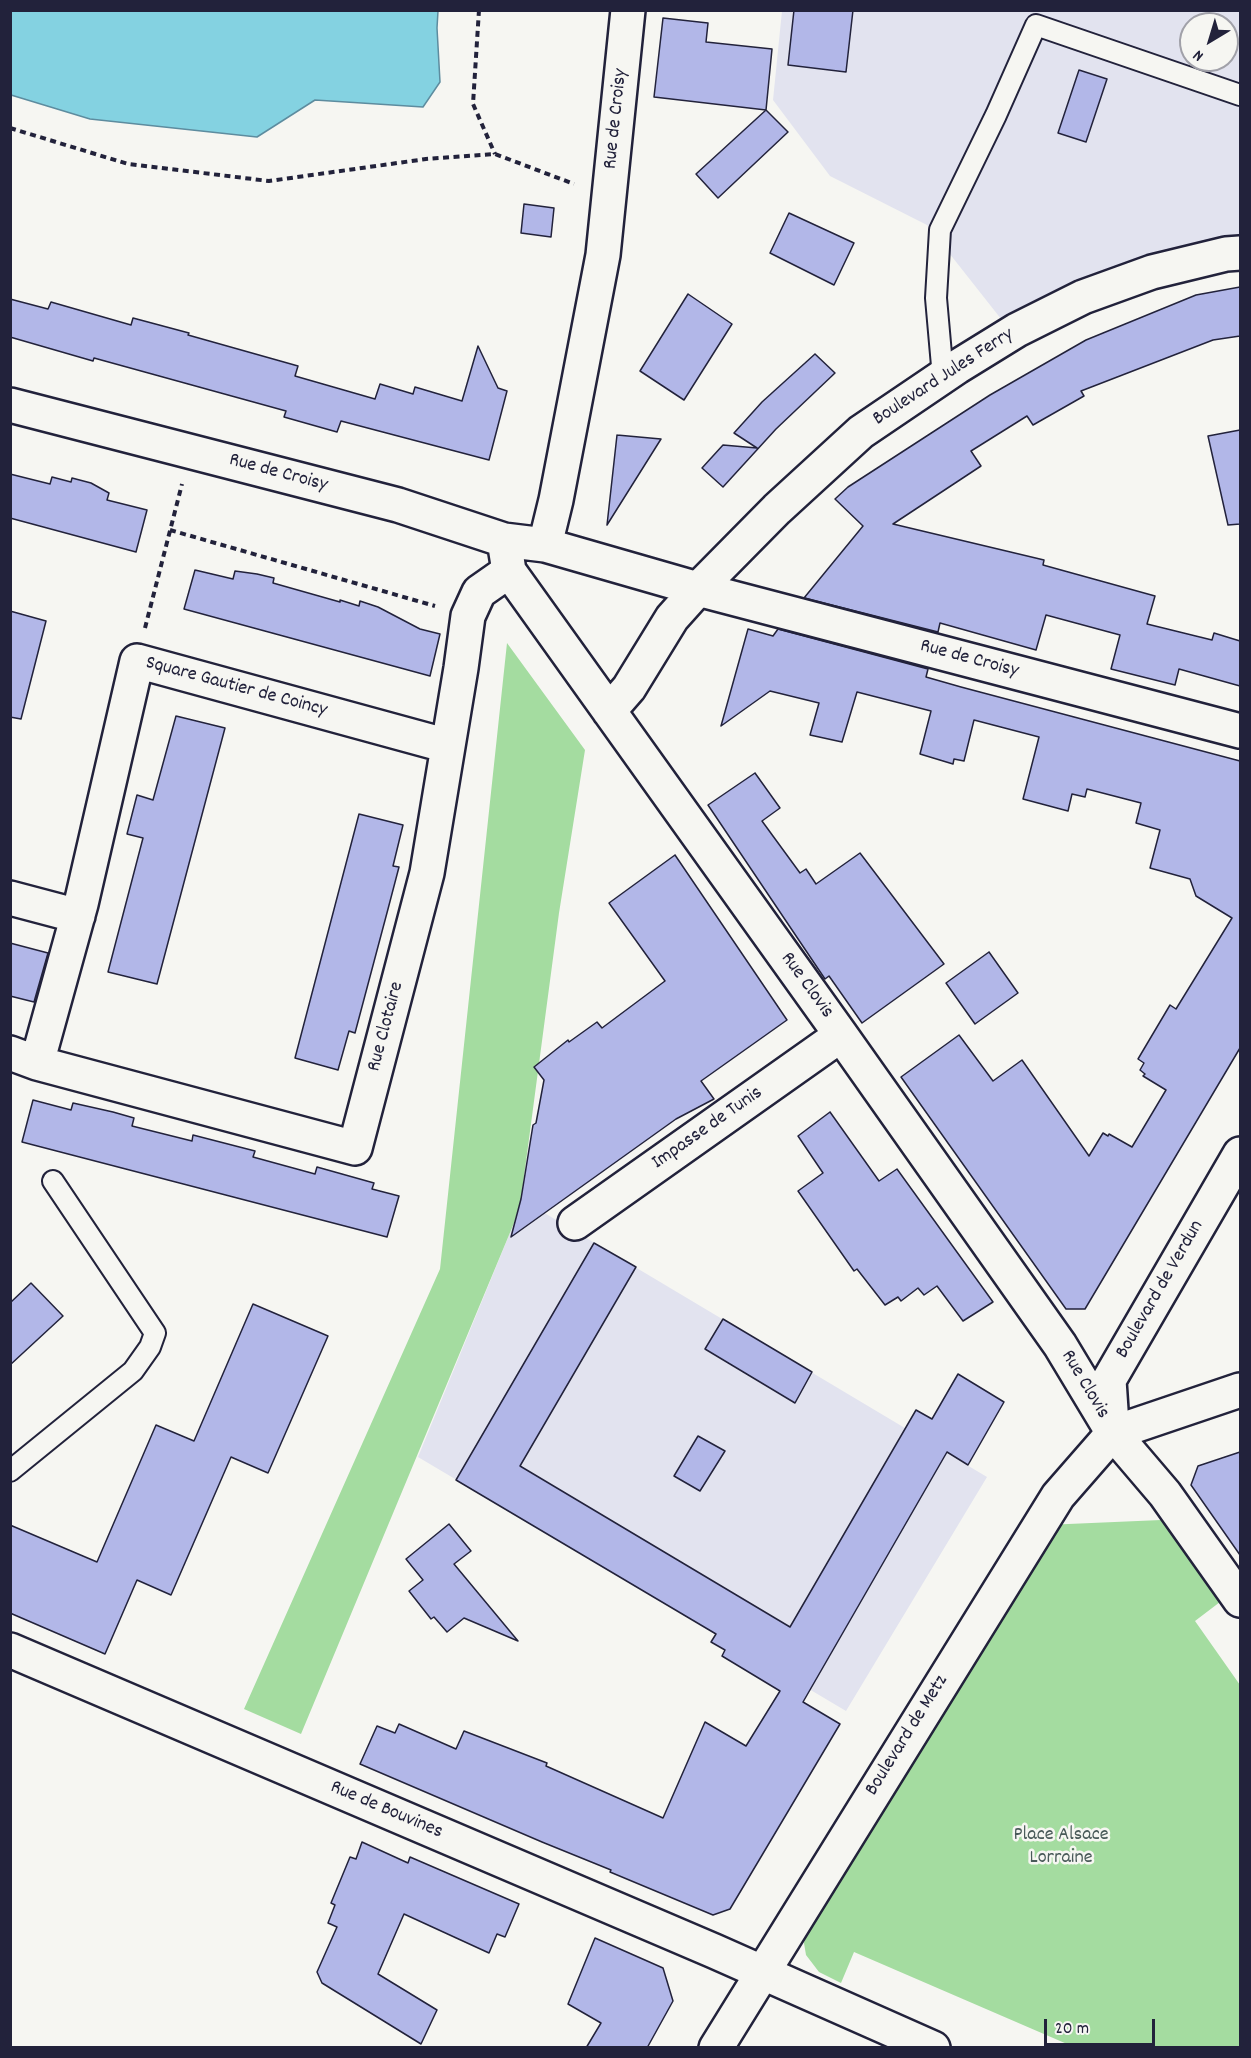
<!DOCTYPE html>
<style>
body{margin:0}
#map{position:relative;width:1251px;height:2058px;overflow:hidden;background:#f6f6f2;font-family:Dekko,sans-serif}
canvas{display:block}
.frame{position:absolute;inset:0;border:12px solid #22223b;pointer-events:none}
.north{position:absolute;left:1179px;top:12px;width:60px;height:60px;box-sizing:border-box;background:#f6f6f2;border:2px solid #a1a1a9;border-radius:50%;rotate:218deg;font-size:16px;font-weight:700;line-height:24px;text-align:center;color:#22223b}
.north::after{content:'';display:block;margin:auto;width:21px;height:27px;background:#22223b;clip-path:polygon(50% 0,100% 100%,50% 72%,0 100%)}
.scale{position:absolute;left:1044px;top:2019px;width:111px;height:27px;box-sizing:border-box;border:3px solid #22223b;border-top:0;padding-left:8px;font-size:18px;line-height:21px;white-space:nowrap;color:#22223b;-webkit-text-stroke:4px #f6f6f2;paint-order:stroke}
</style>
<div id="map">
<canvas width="1251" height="2058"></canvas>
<div class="frame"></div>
<div class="north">N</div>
<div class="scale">20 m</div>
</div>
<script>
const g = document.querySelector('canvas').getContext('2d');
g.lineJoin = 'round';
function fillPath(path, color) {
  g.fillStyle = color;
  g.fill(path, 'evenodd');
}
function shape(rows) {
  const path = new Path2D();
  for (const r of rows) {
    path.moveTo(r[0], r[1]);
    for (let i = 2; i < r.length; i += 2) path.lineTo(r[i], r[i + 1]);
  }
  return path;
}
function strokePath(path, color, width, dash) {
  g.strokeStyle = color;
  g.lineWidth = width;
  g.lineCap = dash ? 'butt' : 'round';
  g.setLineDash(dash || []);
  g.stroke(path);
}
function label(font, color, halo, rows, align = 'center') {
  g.font = font + ' Dekko,sans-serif';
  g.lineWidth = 5;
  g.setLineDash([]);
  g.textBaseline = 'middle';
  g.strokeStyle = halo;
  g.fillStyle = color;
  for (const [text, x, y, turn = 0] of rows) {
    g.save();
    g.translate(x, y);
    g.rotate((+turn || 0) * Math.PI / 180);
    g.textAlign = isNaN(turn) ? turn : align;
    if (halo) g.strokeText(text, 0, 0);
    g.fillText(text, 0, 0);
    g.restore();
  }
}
const built = shape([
 [782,11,1240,11,1240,246,1202,252,1020,343,927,225,830,176,773,100],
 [1191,24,1227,24,1227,60,1191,60],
 [521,1199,987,1477,846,1711,418,1457,514,1223]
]);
const green = shape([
 [507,643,585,750,559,913,521,1199,514,1223,301,1734,244,1709,440,1269],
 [1161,1520,1220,1602,1195,1621,1240,1685,1240,2047,1074,2047,854,1952,841,1983,819,1972,806,1955,804,1943,806,1931,1045,1525]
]);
const water = shape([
 [10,11,438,11,437,28,440,82,423,107,315,100,257,137,90,119,11,95,10,11]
]);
const building = shape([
 [794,10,853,10,846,72,788,65,794,10],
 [663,18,708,23,706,42,772,49,766,110,788,132,718,198,696,174,766,110,654,97,663,18],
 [1079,70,1107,79,1086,142,1058,133,1079,70],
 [524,204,554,208,551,237,521,233,524,204],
 [789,213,854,243,834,285,770,253,789,213],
 [1240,287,1240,336,1213,340,1081,391,1084,396,1033,425,1027,416,971,451,981,466,893,524,1044,560,1043,565,1155,596,1147,624,1212,640,1214,633,1240,641,1240,686,1179,669,1175,685,1111,669,1120,635,1046,615,1036,650,940,623,938,632,804,598,863,526,835,499,848,487,990,395,1086,340,1196,295,1240,287],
 [688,294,732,324,684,400,640,371,688,294],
 [10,299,48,309,51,302,131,325,133,318,189,333,188,335,298,366,295,376,375,399,380,384,413,394,415,387,462,401,478,346,498,388,507,391,489,460,341,421,337,432,284,417,286,411,94,358,93,361,10,337,10,299],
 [815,354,835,373,776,429,723,487,702,468,723,445,757,448,734,433,762,402,815,354],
 [1240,430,1240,524,1228,525,1208,436,1240,430],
 [617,435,661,439,607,525,617,435],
 [10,474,50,484,52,477,71,482,72,478,91,483,109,493,107,500,147,510,136,552,10,518,10,474],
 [195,570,233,579,235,571,257,574,274,578,273,583,340,602,340,600,359,606,360,601,378,607,420,629,440,634,430,676,184,609,195,570],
 [10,611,46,621,21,719,10,717,10,611],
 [748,629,773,636,778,629,928,669,926,677,961,687,1240,761,1240,1048,1085,1309,1066,1309,901,1077,959,1035,993,1081,1022,1060,1089,1156,1103,1133,1108,1136,1109,1134,1132,1147,1166,1090,1143,1076,1145,1074,1140,1070,1144,1063,1138,1059,1170,1005,1176,1009,1232,918,1196,896,1190,879,1150,868,1160,830,1136,823,1141,803,1087,789,1085,797,1072,794,1068,811,1023,799,1039,737,974,720,964,761,954,759,953,764,920,754,931,711,857,692,842,742,810,735,819,703,770,691,721,726,748,629],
 [176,716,225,728,157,984,108,972,143,838,127,834,137,795,153,800,176,716],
 [755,773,780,808,762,821,800,873,806,869,816,884,860,853,944,964,862,1023,829,976,825,979,708,805,755,773],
 [359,814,403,825,393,866,399,867,388,909,355,1033,349,1031,338,1070,295,1058,359,814],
 [675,855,787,1020,701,1081,714,1099,676,1119,511,1237,521,1199,533,1125,536,1123,544,1080,534,1067,568,1040,569,1042,597,1022,602,1028,665,981,609,903,675,855],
 [10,943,48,953,34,1002,10,996,10,943],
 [989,952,1018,993,975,1024,946,983,989,952],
 [33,1100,71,1110,73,1103,113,1112,134,1118,132,1126,192,1141,193,1135,255,1151,253,1157,315,1174,317,1167,374,1183,372,1189,399,1196,387,1237,22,1142,33,1100],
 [830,1112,879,1181,897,1169,993,1302,963,1321,937,1286,924,1295,918,1288,901,1301,898,1297,885,1305,857,1269,854,1271,798,1191,823,1173,798,1136,830,1112],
 [594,1243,636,1267,520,1466,790,1627,916,1410,932,1419,958,1374,1004,1402,968,1465,947,1452,803,1702,840,1724,730,1909,713,1915,610,1872,611,1870,542,1842,360,1764,377,1726,395,1733,399,1724,456,1749,464,1731,547,1763,546,1766,663,1818,705,1722,746,1746,780,1691,722,1656,725,1650,711,1642,716,1634,456,1480,594,1243],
 [31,1283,63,1316,10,1365,10,1303,31,1283],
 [253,1304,328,1336,268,1473,231,1457,171,1595,137,1580,105,1654,10,1613,10,1525,97,1562,156,1425,194,1441,253,1304],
 [723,1319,812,1372,795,1403,705,1349,723,1319],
 [698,1436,725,1451,700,1491,674,1476,698,1436],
 [1240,1452,1240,1555,1191,1485,1198,1466,1240,1452],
 [449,1524,471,1551,454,1564,518,1641,464,1618,447,1632,434,1617,431,1619,409,1591,423,1580,406,1559,449,1524],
 [362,1842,408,1863,410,1857,519,1904,505,1937,497,1934,489,1953,404,1914,378,1974,437,2010,421,2044,322,1983,317,1972,337,1927,328,1923,335,1905,331,1903,350,1857,356,1859,362,1842],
 [595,1938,663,1968,673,2001,647,2048,586,2048,601,2023,568,2004,595,1938]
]);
const path = shape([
 [479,10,473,104,495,154],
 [10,128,128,164,269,181,426,159,495,154,574,184],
 [170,530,435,606],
 [145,628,182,484]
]);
const service = shape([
 [943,377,936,298,940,230,996,115,1036,25,1240,95],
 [10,1471,133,1371,150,1347,155,1333,53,1181]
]);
const minor = shape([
 [10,405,398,505,504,540,545,545,698,589,1240,731],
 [504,540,509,571,841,1035,1060,1345,1113,1433,1165,1494,1240,1600],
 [545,545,556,500,603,255,628,10],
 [609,711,629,688,672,618,698,589,777,509,861,432,957,367,1017,330,1083,297,1152,272,1226,254,1240,253],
 [10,898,78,916],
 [10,1053,37,1063,355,1148,427,873,461,668,468,616,479,592,509,571],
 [37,1063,81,904,137,661,448,746],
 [575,1223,841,1035],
 [1112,1425,1109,1380,1240,1154],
 [10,1650,714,1951,933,2048]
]);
const secondary = shape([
 [716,2048,1058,1496,1113,1433,1240,1390]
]);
const streetNames = [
 ["Rue de Croisy",617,119,-84],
 ["Boulevard Jules Ferry",944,378,-33],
 ["Rue de Croisy",278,474,15],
 ["Rue de Croisy",969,660,15],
 ["Square Gautier de Coincy",236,688,15],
 ["Rue Clovis",806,986,54],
 ["Rue Clotaire",387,1027,-75],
 ["Impasse de Tunis",708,1129,-35],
 ["Boulevard de Verdun",1161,1290,-60],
 ["Rue Clovis",1084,1385,59],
 ["Boulevard de Metz",908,1736,-58],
 ["Rue de Bouvines",386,1811,23]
];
const parkNames = [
 ["Place Alsace",1061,1836],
 ["Lorraine",1061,1859]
];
fillPath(built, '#e2e3ef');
fillPath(green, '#a4dca0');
fillPath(water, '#84d2e1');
strokePath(water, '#5d8c9f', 1.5);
fillPath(building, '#b2b7e8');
strokePath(building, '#22223b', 1.5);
strokePath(service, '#22223b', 24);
strokePath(minor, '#22223b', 38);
strokePath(secondary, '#22223b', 38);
strokePath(path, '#22223b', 4, [6, 4.5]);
strokePath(service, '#f6f6f2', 20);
strokePath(minor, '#f6f6f2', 33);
strokePath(secondary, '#f6f6f2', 33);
label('20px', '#22223b', '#f6f6f2', streetNames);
label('20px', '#495a59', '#f6f6f2', parkNames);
</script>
